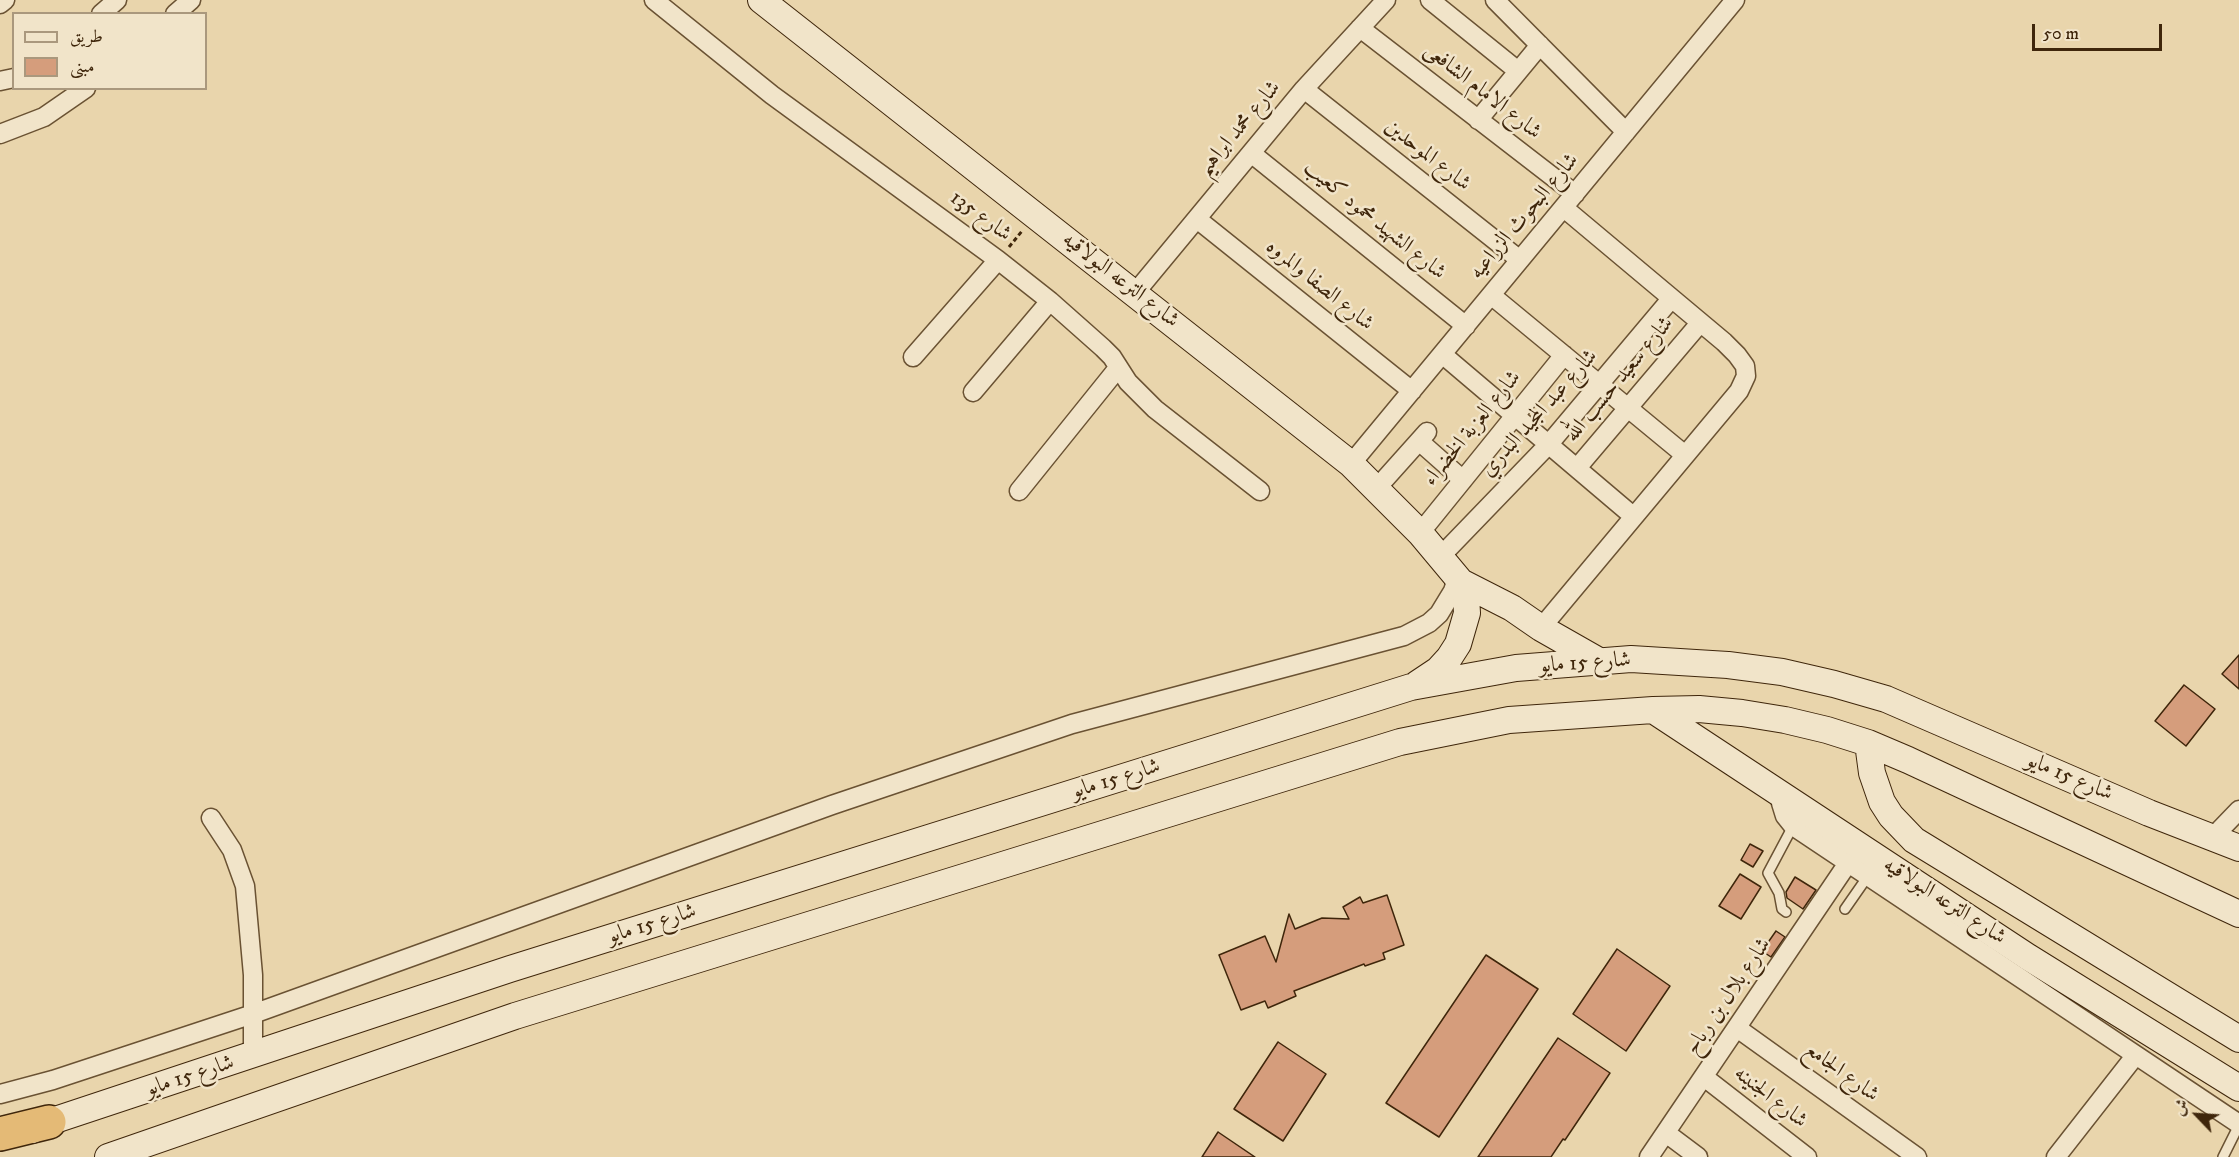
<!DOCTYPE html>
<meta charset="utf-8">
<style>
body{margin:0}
#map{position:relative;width:2239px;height:1157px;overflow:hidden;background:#e9d5ac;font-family:"IM FELL DW Pica",Amiri,serif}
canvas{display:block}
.legend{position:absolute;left:12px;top:12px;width:195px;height:78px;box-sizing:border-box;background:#f1e4c9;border:2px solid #aa987d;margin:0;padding:8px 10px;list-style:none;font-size:18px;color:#3f260b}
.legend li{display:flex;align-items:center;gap:12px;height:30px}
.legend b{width:30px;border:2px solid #aa987d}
.north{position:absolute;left:2167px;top:1085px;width:60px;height:60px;-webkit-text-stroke:4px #f1e4c9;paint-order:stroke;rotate:295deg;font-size:16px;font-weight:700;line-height:24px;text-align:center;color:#3f260b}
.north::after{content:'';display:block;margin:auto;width:21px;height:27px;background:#3f260b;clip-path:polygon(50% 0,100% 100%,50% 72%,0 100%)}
.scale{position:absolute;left:2032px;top:24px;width:130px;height:27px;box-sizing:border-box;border:3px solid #3f260b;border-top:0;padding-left:8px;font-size:18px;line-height:21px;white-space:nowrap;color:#3f260b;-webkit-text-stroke:4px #f1e4c9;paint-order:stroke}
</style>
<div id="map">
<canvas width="2239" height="1157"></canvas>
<ul class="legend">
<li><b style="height:8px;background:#f1e4c9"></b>طريق</li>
<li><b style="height:16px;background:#d59d7c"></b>مبنى</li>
</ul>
<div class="north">ش</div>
<div class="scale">50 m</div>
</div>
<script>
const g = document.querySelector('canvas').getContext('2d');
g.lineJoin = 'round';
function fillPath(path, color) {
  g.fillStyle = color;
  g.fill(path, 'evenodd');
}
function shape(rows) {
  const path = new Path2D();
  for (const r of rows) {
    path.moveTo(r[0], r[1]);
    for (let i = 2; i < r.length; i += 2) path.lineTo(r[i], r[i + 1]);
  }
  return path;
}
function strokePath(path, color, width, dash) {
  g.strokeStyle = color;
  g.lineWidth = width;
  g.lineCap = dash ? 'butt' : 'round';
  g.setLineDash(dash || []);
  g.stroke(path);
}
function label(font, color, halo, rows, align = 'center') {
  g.font = font + ' "IM FELL DW Pica",Amiri,serif';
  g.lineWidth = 5;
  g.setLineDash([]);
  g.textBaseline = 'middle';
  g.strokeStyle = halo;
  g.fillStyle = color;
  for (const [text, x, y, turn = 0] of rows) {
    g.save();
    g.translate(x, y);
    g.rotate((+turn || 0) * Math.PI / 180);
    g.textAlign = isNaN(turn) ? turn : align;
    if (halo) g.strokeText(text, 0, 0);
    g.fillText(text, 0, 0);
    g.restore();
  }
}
const building = shape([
 [2239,655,2239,689,2222,674,2239,655],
 [2184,685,2215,709,2186,746,2155,721,2184,685],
 [1750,844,1763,851,1753,867,1741,860,1750,844],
 [1740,874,1761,887,1741,919,1719,906,1740,874],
 [1795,877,1816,890,1803,909,1787,898,1786,892,1795,877],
 [1387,895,1404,945,1383,953,1385,959,1365,966,1364,964,1294,991,1296,996,1268,1008,1265,1001,1241,1010,1219,955,1265,936,1276,962,1289,914,1295,929,1322,918,1349,919,1343,907,1360,897,1363,903,1387,895],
 [1776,931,1785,937,1771,957,1762,951,1776,931],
 [1617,949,1670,986,1626,1051,1573,1014,1617,949],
 [1486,955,1538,989,1439,1137,1386,1103,1486,955],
 [1558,1038,1610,1073,1565,1140,1563,1139,1551,1157,1478,1157,1558,1038],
 [1278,1042,1326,1074,1283,1141,1234,1109,1278,1042],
 [1218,1132,1255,1157,1202,1157,1218,1132]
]);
const path = shape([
 [1009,247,1022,231]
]);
const lane = shape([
 [1845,909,1868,876],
 [1786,912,1782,909,1779,893,1768,873,1793,826],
 [2223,1157,2239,1125]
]);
const street = shape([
 [654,0,772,95,998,260,1050,301,1103,348,1112,357,1128,382,1155,409,1260,491],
 [1430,0,1518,71],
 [1495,0,1626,132],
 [0,4,5,0],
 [101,14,117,0],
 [175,14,191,0],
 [1360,28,1575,194],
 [0,81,14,78],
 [1304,89,1520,260],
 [1478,120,1540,45],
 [0,134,44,117,86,88],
 [1251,153,1466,326],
 [1197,219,1412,391],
 [1135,293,1304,89,1386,0],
 [1491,295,1685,455],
 [1442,354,1633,516],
 [913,357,998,260],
 [973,392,1050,301],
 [1419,441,1463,480],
 [1351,464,1735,0],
 [1577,468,1700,323],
 [1376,489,1427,432],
 [1019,491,1118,368],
 [1420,533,1564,355],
 [1440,557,1549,444,1671,299],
 [1541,628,1739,391,1746,376,1745,366,1737,355,1724,342,1564,208],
 [1781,795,1781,803,1785,816,1793,826,2239,1124],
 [211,818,232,850,245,886,253,975,253,1056],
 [2212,838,2239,810],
 [1737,1028,1917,1157],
 [1704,1077,1807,1157],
 [0,1094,53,1080,253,1014,832,805,1072,724,1404,636,1429,623,1439,614,1453,591,1457,578],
 [1666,1133,1698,1157],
 [1649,1157,1848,863],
 [2056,1157,2135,1056]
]);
const secondary = shape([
 [761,0,1351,464,1420,533,1461,582,1466,597,1467,613,1458,644,1449,658,1438,670,1417,684],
 [1461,582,1512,608,1541,628,1599,661],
 [1653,710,2028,957,2239,1088],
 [1868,743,1872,773,1882,802,1891,816,1914,840,2239,1039],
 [32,1130,49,1122,510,969,1411,687,1516,668,1631,659,1728,665,1782,672,1834,684,1886,699,2149,813,2239,848],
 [108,1157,515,1016,1400,742,1509,720,1653,710,1699,709,1742,713,1785,720,1827,730,1868,743,1908,760,2239,914]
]);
const highway = shape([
 [0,1134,49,1122]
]);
const streetNames = [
 ["شارع الامام الشافعى",1482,92,38],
 ["شارع محمد ابراهيم",1240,129,-50],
 ["شارع الموحدين",1427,156,38],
 ["شارع 135",980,217,36],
 ["شارع البحوث الزراعيه",1525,217,-50],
 ["شارع الشهيد محمود كعيب",1374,221,39],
 ["شارع الترعه البولاقيه",1120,281,38],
 ["شارع الصفا والمروه",1319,286,39],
 ["شارع سعيد حسب الله",1620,380,-50],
 ["شارع عبد المجيد البدري",1540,414,-48],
 ["شارع العزبة الخضراء",1473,429,-51],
 ["شارع 15 مايو",1585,664,-4],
 ["شارع 15 مايو",2069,778,23],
 ["شارع 15 مايو",1116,780,-17],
 ["شارع الترعه البولاقيه",1944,902,33],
 ["شارع 15 مايو",652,925,-17],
 ["شارع بلال بن رباح",1729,997,-56],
 ["شارع الجامع",1841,1073,36],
 ["شارع 15 مايو",190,1077,-18],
 ["شارع الجنينه",1770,1098,38]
];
fillPath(building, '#d59d7c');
strokePath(building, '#3f260b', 1.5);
strokePath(lane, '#6a5233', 12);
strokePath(street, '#6a5233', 21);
strokePath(secondary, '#3f260b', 28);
strokePath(highway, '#3f260b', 36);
strokePath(path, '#3f260b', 3, [4.5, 3]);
strokePath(lane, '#f1e4c9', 9);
strokePath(street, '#f1e4c9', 18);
strokePath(secondary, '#f1e4c9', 26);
strokePath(highway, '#e4ba76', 33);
label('22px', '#3f260b', '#f1e4c9', streetNames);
</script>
